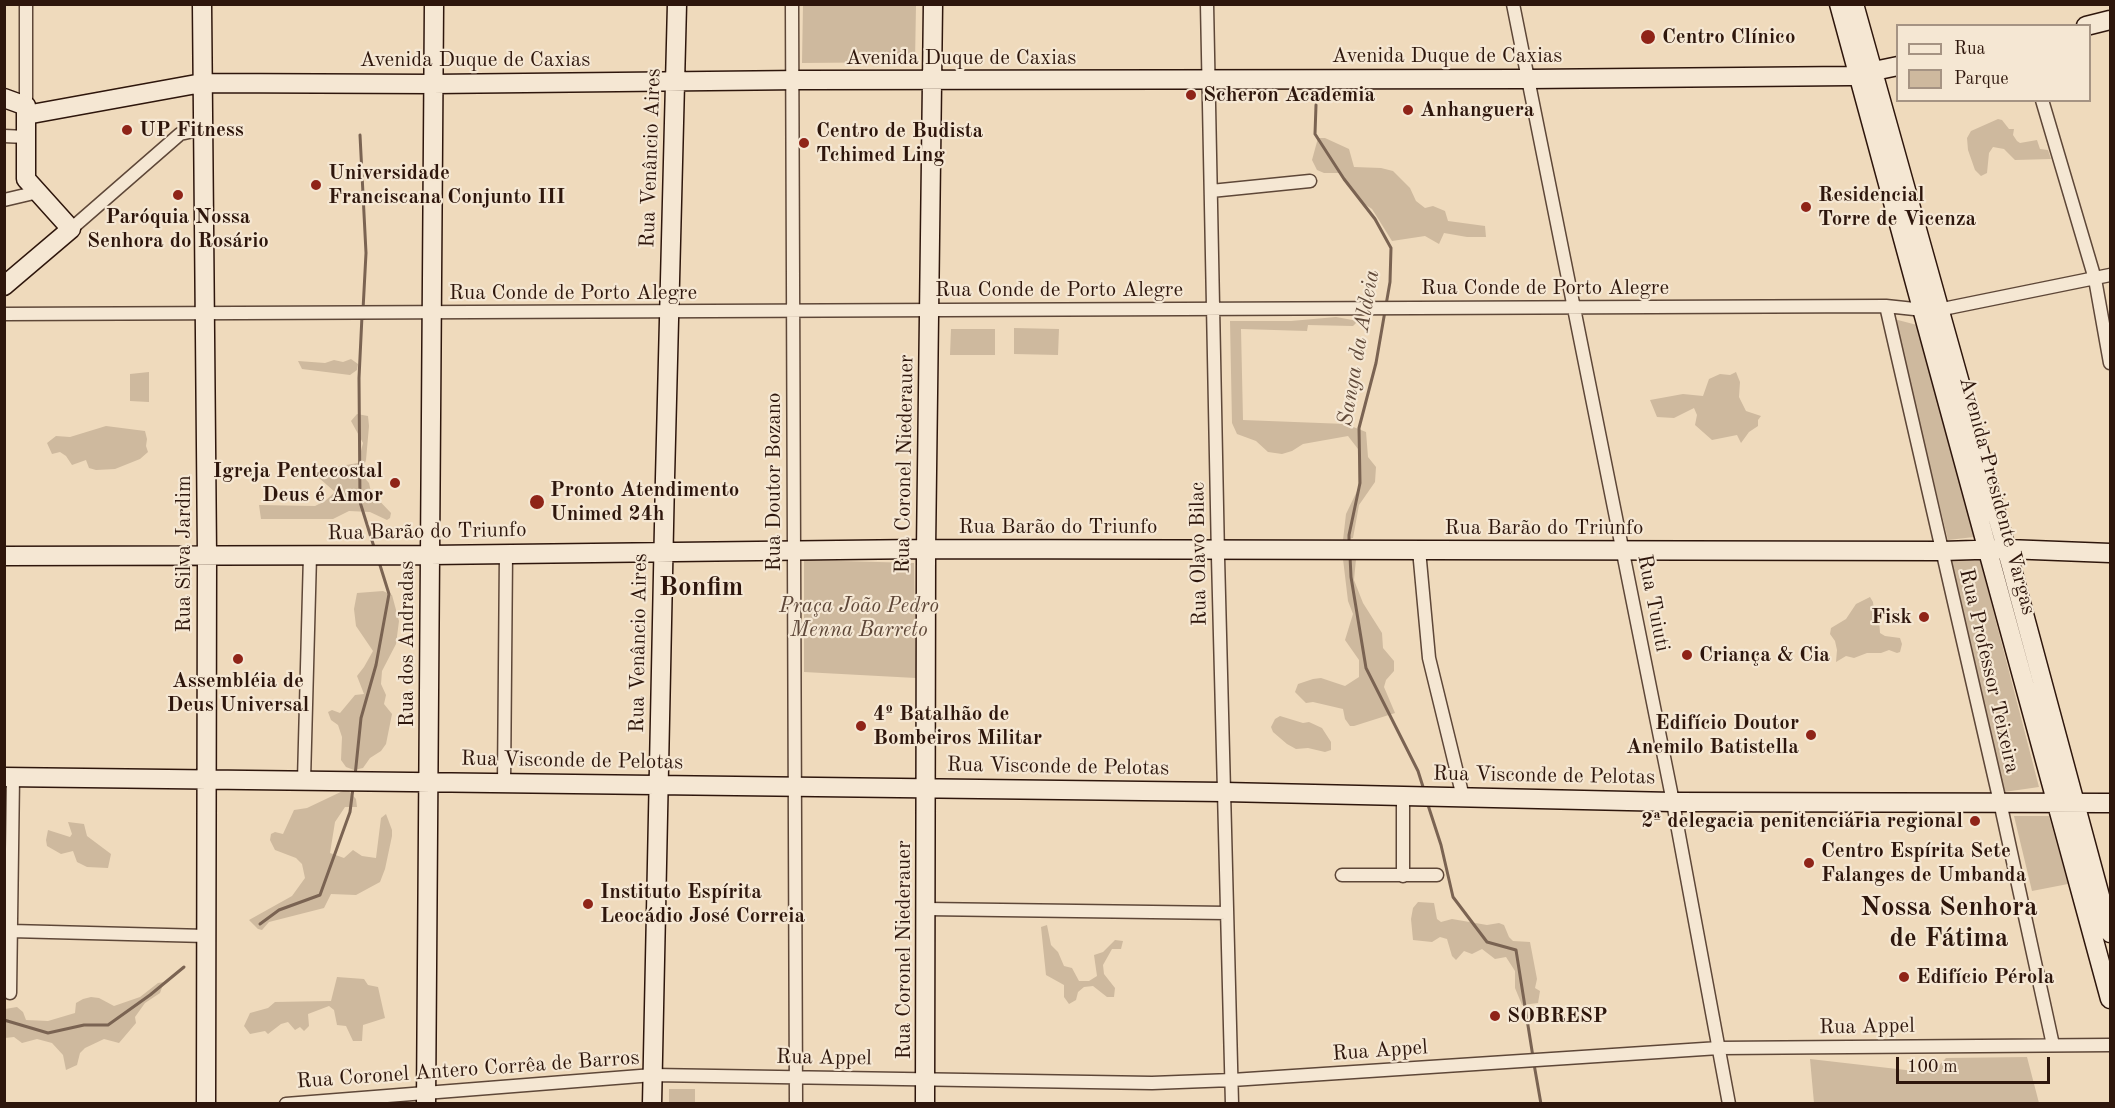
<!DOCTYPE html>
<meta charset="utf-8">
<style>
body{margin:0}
#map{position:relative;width:2115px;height:1108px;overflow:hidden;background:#efdabc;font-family:"Old Standard TT",serif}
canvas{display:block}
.frame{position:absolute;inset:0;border:6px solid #2e160c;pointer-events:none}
.legend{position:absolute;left:1896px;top:24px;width:195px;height:78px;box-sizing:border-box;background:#f5e7d3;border:2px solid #a59383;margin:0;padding:8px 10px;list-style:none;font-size:18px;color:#2e160c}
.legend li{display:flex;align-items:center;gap:12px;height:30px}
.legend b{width:30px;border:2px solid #a59383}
.scale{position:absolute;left:1896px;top:1057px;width:154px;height:27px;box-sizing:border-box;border:3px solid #2e160c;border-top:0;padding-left:8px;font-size:18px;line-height:21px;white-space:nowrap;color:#2e160c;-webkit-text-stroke:4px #f5e7d3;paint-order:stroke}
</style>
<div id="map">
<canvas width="2115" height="1108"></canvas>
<div class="frame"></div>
<ul class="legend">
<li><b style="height:8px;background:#f5e7d3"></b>Rua</li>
<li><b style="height:16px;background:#ceb99e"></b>Parque</li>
</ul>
<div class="scale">100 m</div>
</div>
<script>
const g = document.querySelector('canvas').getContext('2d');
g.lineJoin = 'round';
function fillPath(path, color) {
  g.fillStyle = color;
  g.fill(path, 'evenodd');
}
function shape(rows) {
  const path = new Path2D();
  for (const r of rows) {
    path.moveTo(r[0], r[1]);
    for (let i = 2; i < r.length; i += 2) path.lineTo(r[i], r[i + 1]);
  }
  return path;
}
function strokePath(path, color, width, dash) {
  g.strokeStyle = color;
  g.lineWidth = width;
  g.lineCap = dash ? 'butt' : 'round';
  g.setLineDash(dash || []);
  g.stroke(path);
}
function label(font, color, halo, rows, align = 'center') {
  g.font = font + ' "Old Standard TT",serif';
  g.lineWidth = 4.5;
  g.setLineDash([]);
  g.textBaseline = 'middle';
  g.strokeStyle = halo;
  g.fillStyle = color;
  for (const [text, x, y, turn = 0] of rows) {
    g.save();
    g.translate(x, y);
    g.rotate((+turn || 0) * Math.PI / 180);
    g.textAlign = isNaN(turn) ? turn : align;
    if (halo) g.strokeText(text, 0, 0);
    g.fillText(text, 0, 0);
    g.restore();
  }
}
const green = shape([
 [803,5,916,5,915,62,802,63],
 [1998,119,2002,120,2009,129,2014,129,2013,135,2017,141,2020,143,2037,140,2040,149,2048,150,2051,159,2015,160,2004,149,1993,147,1989,153,1987,173,1981,176,1975,170,1968,150,1967,138,1971,131],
 [1318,138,1325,138,1349,149,1354,167,1381,168,1393,171,1410,188,1416,201,1425,208,1433,206,1445,211,1448,221,1485,226,1486,237,1467,237,1444,233,1439,244,1425,236,1392,241,1372,209,1363,203,1340,173,1324,173,1317,170,1312,160],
 [1336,317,1358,321,1353,326,1308,325,1307,331,1241,329,1243,420,1346,424,1366,432,1368,457,1376,467,1375,482,1359,505,1353,538,1343,540,1346,514,1358,489,1358,449,1348,436,1303,444,1292,451,1282,454,1268,452,1256,441,1237,434,1232,423,1230,321,1291,321],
 [1894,319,1917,325,1974,537,1948,540],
 [1014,328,1059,329,1058,355,1014,354],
 [951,329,995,329,995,355,950,355],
 [351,359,358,364,357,370,350,375,302,369,298,361,325,363,334,360,343,362],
 [149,372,149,402,130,401,130,374],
 [1736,372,1740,382,1739,397,1746,411,1761,416,1758,420,1758,426,1749,432,1741,443,1737,435,1712,440,1695,425,1697,415,1694,408,1674,418,1657,417,1650,400,1683,394,1703,396,1709,379,1720,374,1730,375],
 [357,414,368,416,369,426,366,460,361,474,369,483,371,492,391,513,390,518,387,520,370,512,349,511,333,519,261,519,259,505,315,506,325,501,335,492,311,471,358,463,363,443,351,421],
 [106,426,145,431,147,439,146,446,148,452,140,459,115,469,96,470,89,468,86,460,72,465,66,456,60,452,52,454,47,443,56,436,70,437],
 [1979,556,2039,787,2004,792,1948,558],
 [1343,559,1356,559,1354,580,1363,603,1382,633,1383,648,1394,661,1394,671,1386,680,1384,687,1395,713,1354,726,1350,726,1345,719,1343,709,1313,702,1306,703,1295,692,1298,684,1313,679,1321,678,1345,686,1359,677,1359,660,1345,640,1353,614,1348,601],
 [804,560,914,563,916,678,804,672],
 [383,591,392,595,399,621,396,644,382,671,381,684,386,695,384,704,392,714,386,744,381,751,370,758,363,768,354,770,346,767,341,760,342,737,338,725,331,720,328,712,332,710,340,713,355,695,364,694,357,676,364,667,373,651,356,626,354,609,357,593],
 [1870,597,1873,602,1874,611,1879,619,1880,633,1885,636,1900,638,1902,644,1900,652,1897,653,1889,650,1881,653,1867,653,1854,658,1846,656,1836,662,1837,650,1835,641,1830,634,1831,628,1846,619,1856,604],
 [1280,716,1303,723,1309,722,1322,728,1331,742,1331,750,1325,752,1308,748,1296,749,1287,744,1273,732,1271,727,1275,719],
 [347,789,356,799,357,807,345,807,335,822,330,853,344,858,353,850,362,856,376,858,381,818,386,814,392,830,392,836,385,869,380,882,356,895,331,894,324,908,269,922,262,930,258,929,249,920,292,896,305,878,302,864,296,858,275,850,270,840,271,834,275,832,283,834,294,810,307,808],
 [2014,816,2049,816,2068,884,2032,891],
 [68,822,84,824,87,836,111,854,108,868,87,867,77,862,73,851,61,854,47,846,46,840,48,830,70,837,72,834],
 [1418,902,1434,903,1437,919,1441,922,1452,919,1487,925,1499,923,1504,925,1509,937,1513,941,1530,942,1537,979,1535,988,1540,991,1538,1003,1522,1005,1515,988,1515,971,1506,957,1495,959,1482,949,1472,954,1464,951,1456,960,1452,956,1447,939,1440,937,1432,942,1413,940,1411,919,1413,908],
 [1047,925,1051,945,1058,952,1064,966,1072,968,1079,981,1089,981,1097,976,1094,955,1103,952,1115,940,1123,941,1121,949,1112,949,1103,965,1104,974,1115,988,1114,997,1107,997,1093,986,1084,987,1078,992,1076,1000,1069,1004,1064,997,1064,985,1046,975,1041,927],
 [337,977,364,979,368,985,378,987,385,1018,363,1025,362,1041,353,1041,346,1026,337,1025,334,1010,329,1006,308,1014,309,1026,304,1031,300,1027,295,1030,288,1022,281,1024,268,1034,265,1031,250,1034,244,1026,250,1013,268,1008,275,1002,331,1001],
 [164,982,160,993,145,1003,135,1017,136,1023,119,1043,104,1039,85,1048,80,1053,77,1065,66,1070,63,1055,52,1043,37,1039,22,1043,14,1037,5,1038,5,1009,17,1007,23,1012,26,1020,48,1021,75,1013,76,1003,83,999,91,997,99,998,114,1006,140,997,158,983],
 [2027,1057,2039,1103,1814,1103,1810,1059,1932,1073,1946,1058],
 [669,1089,695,1089,695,1103,669,1103]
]);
const stream = shape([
 [1316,105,1315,134,1344,179,1375,219,1391,248,1390,282,1386,305],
 [360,135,366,253,363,310],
 [362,316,359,378,360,502,374,547],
 [1349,544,1349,535,1360,483,1359,428,1376,363,1385,311],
 [1350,556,1351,577,1366,668,1418,771,1424,790],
 [355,776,361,718,376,665,389,594,379,562],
 [1427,802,1441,845,1453,897,1487,942,1516,950,1533,1057],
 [260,924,279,910,320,895,350,812,353,788],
 [4,1020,48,1033,84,1025,108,1025,150,995,184,967],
 [1534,1064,1541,1104]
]);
const street = shape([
 [26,4,26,106],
 [792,4,796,1104],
 [1207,4,1218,557,1232,1104],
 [1513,4,1671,792,1729,1104],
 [2042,100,2095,279,2110,363],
 [4,136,26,137],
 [1211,191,1310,181],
 [4,200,38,192],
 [71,229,180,134,203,129],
 [1886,306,2000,802,2053,1045],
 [4,314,1886,306,1933,311,2110,275],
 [1419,550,1429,658,1463,797],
 [304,780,310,555],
 [504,783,506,553],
 [1403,796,1403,876],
 [1342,875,1437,875],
 [926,909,1227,913],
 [11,931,206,936],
 [10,993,13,777],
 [286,1104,653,1075,1152,1083,1232,1080,1719,1048,2110,1045]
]);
const secondary = shape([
 [202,4,207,555,206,1104],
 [1839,4,2110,999],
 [1854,4,2010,562,2110,933],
 [2086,26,2110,20],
 [4,98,26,106,26,179,71,229,4,286],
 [26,115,202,83,433,84,801,80,1528,79,1850,76,1898,66],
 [4,556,430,555,920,549,1942,551,2007,549,2110,553],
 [4,777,1224,792,1673,802,2110,803],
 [426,1104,434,4],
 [652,1104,665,478,677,4],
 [925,1104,926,549,933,4]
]);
const markers = [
 [1648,37,8,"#8f2418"],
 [1191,95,6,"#8f2418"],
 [1408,110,6,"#8f2418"],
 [127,130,6,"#8f2418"],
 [804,143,6,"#8f2418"],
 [316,185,6,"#8f2418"],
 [178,195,6,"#8f2418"],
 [1806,207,6,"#8f2418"],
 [395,483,6,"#8f2418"],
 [537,502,8,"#8f2418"],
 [1924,617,6,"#8f2418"],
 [1687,655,6,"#8f2418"],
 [238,659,6,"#8f2418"],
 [861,726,6,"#8f2418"],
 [1811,735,6,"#8f2418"],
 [1975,821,6,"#8f2418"],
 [1809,863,6,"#8f2418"],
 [588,904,6,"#8f2418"],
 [1904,977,6,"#8f2418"],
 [1495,1016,6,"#8f2418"]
];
const poiNames = [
 ["Centro Clínico",1662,37],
 ["Scheron Academia",1203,95],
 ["Anhanguera",1420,110],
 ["UP Fitness",139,130],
 ["Centro de Budista",816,131],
 ["Tchimed Ling",816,155],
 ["Universidade",328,173],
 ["Franciscana Conjunto III",328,197],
 ["Residencial",1818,195],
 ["Torre de Vicenza",1818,219],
 ["Paróquia Nossa",178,217,"center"],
 ["Senhora do Rosário",178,241,"center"],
 ["Igreja Pentecostal",383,471,"right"],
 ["Deus é Amor",383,495,"right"],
 ["Pronto Atendimento",550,490],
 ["Unimed 24h",550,514],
 ["Fisk",1912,617,"right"],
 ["Criança & Cia",1699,655],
 ["Assembléia de",238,681,"center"],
 ["Deus Universal",238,705,"center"],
 ["4º Batalhão de",873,714],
 ["Bombeiros Militar",873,738],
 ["Edifício Doutor",1799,723,"right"],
 ["Anemilo Batistella",1799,747,"right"],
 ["2ª delegacia penitenciária regional",1963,821,"right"],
 ["Centro Espírita Sete",1821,851],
 ["Falanges de Umbanda",1821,875],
 ["Instituto Espírita",600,892],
 ["Leocádio José Correia",600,916],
 ["Edifício Pérola",1916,977],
 ["SOBRESP",1507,1016]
];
const streetNames = [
 ["Avenida Duque de Caxias",1447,56],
 ["Avenida Duque de Caxias",961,58],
 ["Avenida Duque de Caxias",475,60],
 ["Rua Venâncio Aires",651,158,-88],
 ["Rua Conde de Porto Alegre",1545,288],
 ["Rua Conde de Porto Alegre",1059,290],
 ["Rua Conde de Porto Alegre",573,293],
 ["Rua Coronel Niederauer",905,464,-89],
 ["Rua Doutor Bozano",774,482,-90],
 ["Avenida Presidente Vargas",1997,496,75],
 ["Rua Barão do Triunfo",1058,527],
 ["Rua Barão do Triunfo",1544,528],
 ["Rua Barão do Triunfo",427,532,-1],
 ["Rua Silva Jardim",184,554,-90],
 ["Rua Olavo Bilac",1199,554,-91],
 ["Rua Tuiuti",1653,603,79],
 ["Rua Venâncio Aires",639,643,-89],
 ["Rua dos Andradas",407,644,-90],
 ["Rua Professor Teixeira",1989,671,77],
 ["Rua Visconde de Pelotas",572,761,1],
 ["Rua Visconde de Pelotas",1058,767,1],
 ["Rua Visconde de Pelotas",1544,776,1],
 ["Rua Coronel Niederauer",904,950,-90],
 ["Rua Appel",1867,1027,-1],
 ["Rua Appel",1380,1051,-4],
 ["Rua Appel",824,1058,1],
 ["Rua Coronel Antero Corrêa de Barros",468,1070,-4]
];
const parkNames = [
 ["Praça João Pedro",859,606],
 ["Menna Barreto",859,630]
];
const waterNames = [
 ["Sanga da Aldeia",1359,348,-80]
];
const districtNames = [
 ["Bonfim",701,588],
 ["Nossa Senhora",1949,908],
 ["de Fátima",1949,939]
];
fillPath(green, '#ceb99e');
strokePath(stream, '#7a6352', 3);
strokePath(street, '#5e4738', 15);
strokePath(secondary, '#2e160c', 21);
strokePath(street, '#f5e7d3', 12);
strokePath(secondary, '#f5e7d3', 18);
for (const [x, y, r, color] of markers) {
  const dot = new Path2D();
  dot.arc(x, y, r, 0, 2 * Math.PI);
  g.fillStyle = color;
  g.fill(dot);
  strokePath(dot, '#f5e7d3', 2);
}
label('bold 21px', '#2e160c', '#f5e7d3', poiNames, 'left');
label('21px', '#2e160c', '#f5e7d3', streetNames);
label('italic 21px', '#5e4738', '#f5e7d3', parkNames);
label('italic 22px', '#614a3a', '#f5e7d3', waterNames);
label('bold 27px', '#2e160c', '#f5e7d3', districtNames);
</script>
